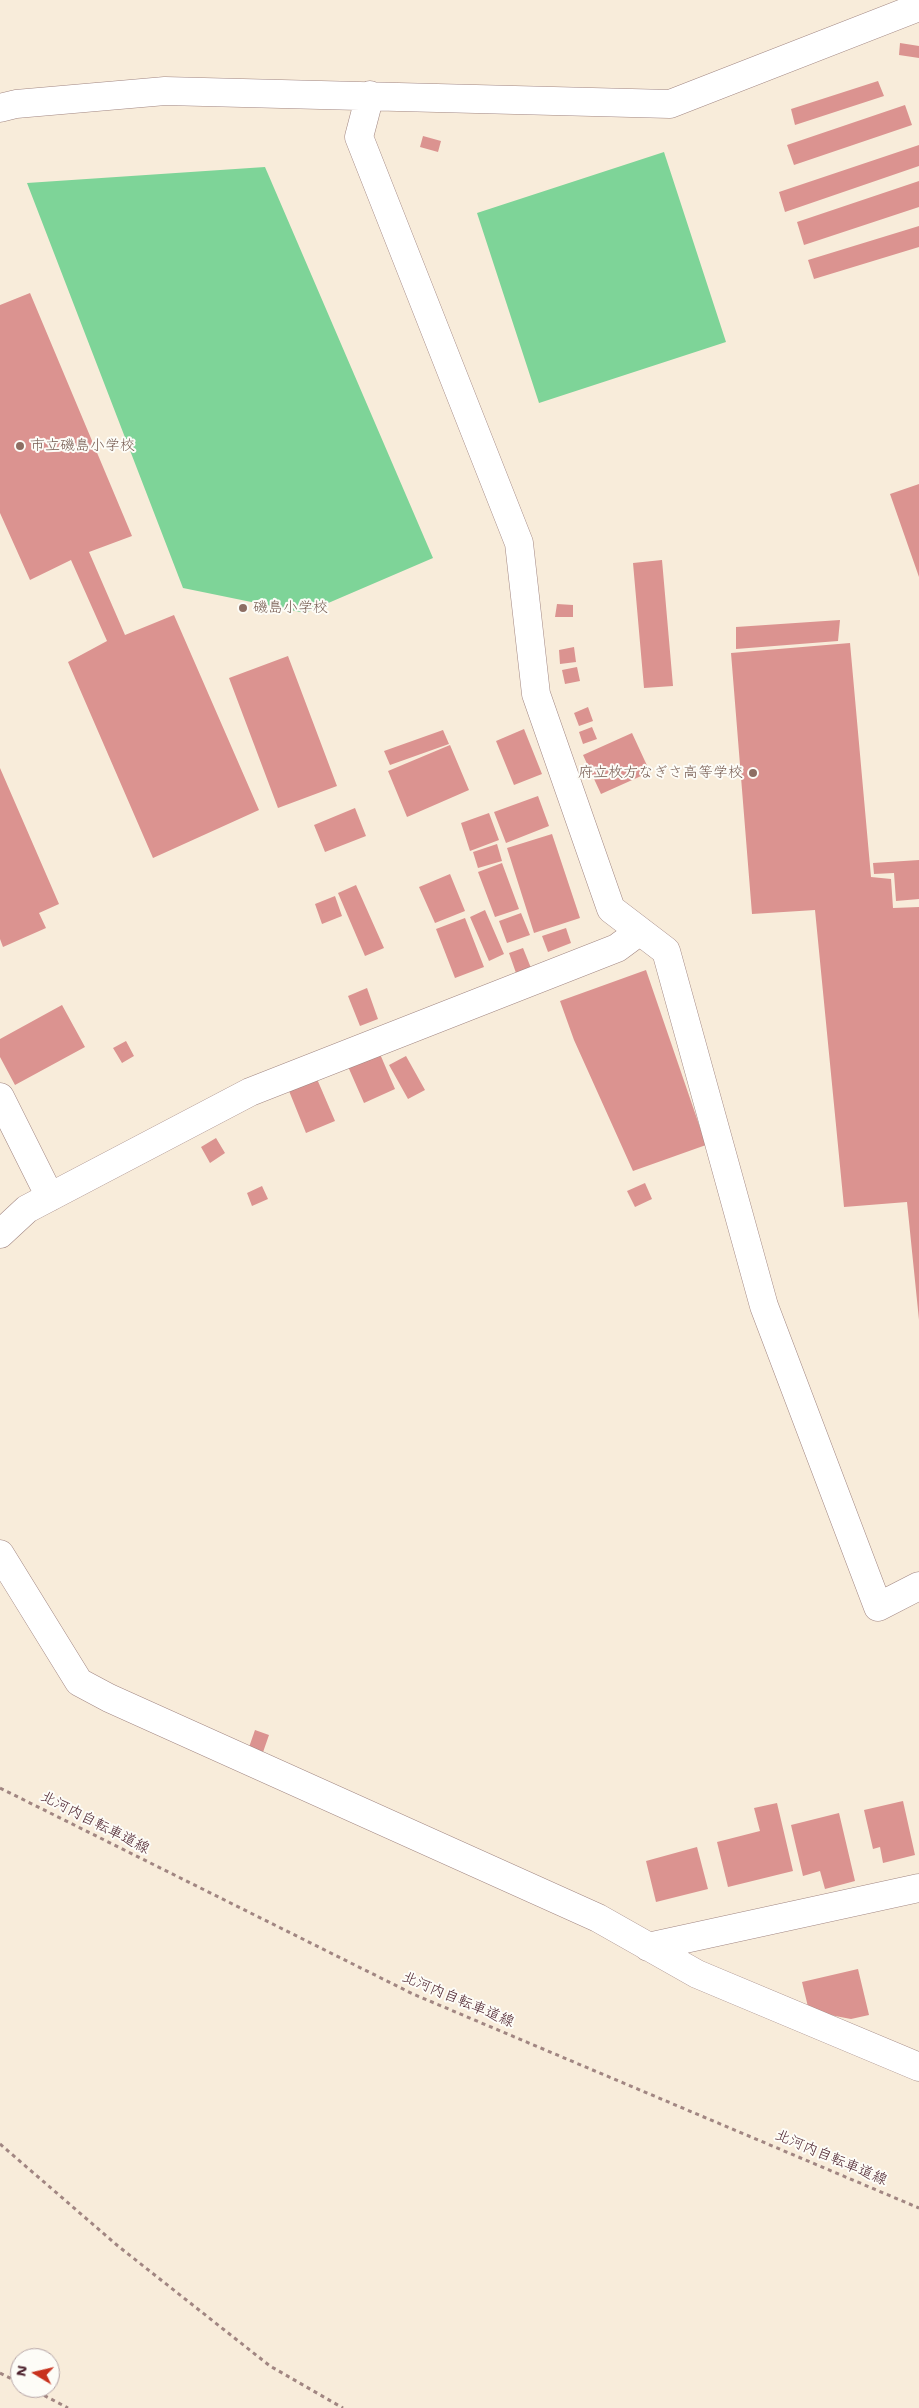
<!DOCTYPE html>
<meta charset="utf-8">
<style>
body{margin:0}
#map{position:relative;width:919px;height:2408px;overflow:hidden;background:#f8ecda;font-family:"Shantell Sans",sans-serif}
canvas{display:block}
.north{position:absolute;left:10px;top:2348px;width:50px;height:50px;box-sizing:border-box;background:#fdfcf7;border:1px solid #b5a4a5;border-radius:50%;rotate:279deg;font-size:14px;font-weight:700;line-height:20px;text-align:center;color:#4a1f2b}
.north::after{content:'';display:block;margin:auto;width:18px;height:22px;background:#c8321e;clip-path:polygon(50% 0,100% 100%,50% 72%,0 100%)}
</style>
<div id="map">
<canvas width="919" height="2408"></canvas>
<div class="north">N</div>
</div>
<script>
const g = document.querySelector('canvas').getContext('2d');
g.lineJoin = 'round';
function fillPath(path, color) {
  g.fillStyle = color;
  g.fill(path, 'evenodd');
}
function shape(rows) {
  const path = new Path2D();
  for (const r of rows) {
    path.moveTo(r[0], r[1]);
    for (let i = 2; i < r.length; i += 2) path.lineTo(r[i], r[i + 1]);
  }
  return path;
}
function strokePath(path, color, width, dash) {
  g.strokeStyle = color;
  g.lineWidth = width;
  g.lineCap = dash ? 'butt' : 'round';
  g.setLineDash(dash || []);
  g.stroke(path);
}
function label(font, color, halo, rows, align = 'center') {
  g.font = font + ' "Shantell Sans","Klee One",sans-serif';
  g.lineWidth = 4;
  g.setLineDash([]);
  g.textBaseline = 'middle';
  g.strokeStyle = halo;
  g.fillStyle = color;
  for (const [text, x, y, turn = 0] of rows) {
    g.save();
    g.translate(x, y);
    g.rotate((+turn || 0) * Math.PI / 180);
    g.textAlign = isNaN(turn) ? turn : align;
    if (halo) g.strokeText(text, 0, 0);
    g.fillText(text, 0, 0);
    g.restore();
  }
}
const green = shape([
 [664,152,726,342,539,403,477,213],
 [265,167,433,558,305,613,183,588,27,183]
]);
const building = shape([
 [900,43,919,46,919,58,899,55],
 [878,81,884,96,795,125,791,109],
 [905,105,912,125,794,165,787,145],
 [423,136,441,141,438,152,420,147],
 [919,145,919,166,785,212,779,192],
 [919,181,919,207,804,245,797,222],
 [919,226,919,247,814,279,808,260],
 [30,293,132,536,89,552,125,635,174,615,259,810,153,858,68,662,107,641,71,560,30,580,0,513,0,305],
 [919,484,919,577,890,494],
 [662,560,673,686,644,688,633,563],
 [557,604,573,605,573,617,555,617],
 [840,620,838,641,736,649,736,627],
 [850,643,871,877,891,879,893,908,919,907,919,1320,907,1202,844,1207,815,910,752,914,731,653],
 [574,647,576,662,560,664,559,650],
 [288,656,337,786,278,808,229,678],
 [577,667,580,681,565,684,562,670],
 [588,707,593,721,579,726,574,713],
 [592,727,597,739,583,744,579,732],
 [524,729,542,774,514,785,496,741],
 [443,730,449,744,390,765,384,751],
 [632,733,650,772,601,794,583,755],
 [450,745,469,790,407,817,388,771],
 [0,768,59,904,39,913,46,928,3,947,0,939],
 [538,796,549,826,506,843,494,812],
 [355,808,366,836,325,852,314,825],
 [489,813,499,840,470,851,461,823],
 [552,834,580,918,534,933,507,848],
 [497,844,502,861,478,868,473,852],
 [919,860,919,899,896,901,894,873,874,874,873,863],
 [502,863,519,909,495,917,478,872],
 [450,874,465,911,435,923,419,887],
 [356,885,384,948,365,956,338,893],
 [335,896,342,916,322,924,315,904],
 [485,910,504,954,489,961,470,917],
 [521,913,530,935,507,943,499,921],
 [465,918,484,967,455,978,436,929],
 [566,928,571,943,548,952,542,936],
 [523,948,531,968,516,973,509,953],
 [646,970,706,1145,633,1171,574,1040,560,1001],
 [367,988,378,1019,360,1026,348,996],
 [62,1005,85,1047,15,1085,0,1057,0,1039],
 [126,1041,134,1056,122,1063,113,1048],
 [377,1047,395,1089,364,1103,346,1062],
 [406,1056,425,1090,408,1099,389,1065],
 [317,1079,335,1121,306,1133,289,1091],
 [216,1138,225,1153,210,1163,201,1147],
 [645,1183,652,1199,635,1207,627,1191],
 [262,1186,268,1199,252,1206,247,1193],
 [255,1730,269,1735,262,1755,248,1750],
 [903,1801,915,1855,883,1863,880,1847,873,1849,864,1810],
 [777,1803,793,1871,728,1887,717,1842,760,1831,754,1808],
 [839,1813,855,1881,825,1889,820,1871,803,1876,791,1825],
 [697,1847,708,1889,656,1902,646,1861],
 [858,1969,869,2015,851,2019,809,2011,802,1982]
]);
const path = shape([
 [0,1788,413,1994,919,2208],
 [0,2144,118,2246,270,2366,343,2408],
 [0,2373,20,2383],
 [30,2388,68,2408]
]);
const minor = shape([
 [370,95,359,137,519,543,536,694,611,909,666,951,764,1306,878,1607,919,1586],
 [0,108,16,104,165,91,670,104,919,7],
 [0,1097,50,1197],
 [0,1234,27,1209,250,1092,617,948,640,931],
 [0,1554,79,1682,109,1698,598,1918,697,1974,919,2067],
 [648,1947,919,1888]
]);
const markers = [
 [20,446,5,"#8d6e63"],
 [243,608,5,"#8d6e63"],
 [753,773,5,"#8d6e63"]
];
const educationNames = [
 ["市立磯島小学校",30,446],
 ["磯島小学校",253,608],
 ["府立枚方なぎさ高等学校",743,773,"right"]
];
const streetNames = [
 ["北河内自転車道線",95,1823,27],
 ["北河内自転車道線",458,2000,23],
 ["北河内自転車道線",831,2158,23]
];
fillPath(green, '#7ed498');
fillPath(building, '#db9390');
strokePath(minor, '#a18682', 29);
strokePath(path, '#a18682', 3, [4, 4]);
strokePath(minor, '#fff', 28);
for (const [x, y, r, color] of markers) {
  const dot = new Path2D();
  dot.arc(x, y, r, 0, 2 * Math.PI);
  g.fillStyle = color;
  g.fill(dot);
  strokePath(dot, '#fdfcf7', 2);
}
label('15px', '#785e54', '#fdfcf7', educationNames, 'left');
label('15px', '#4a1f2b', '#fdfcf7', streetNames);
</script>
